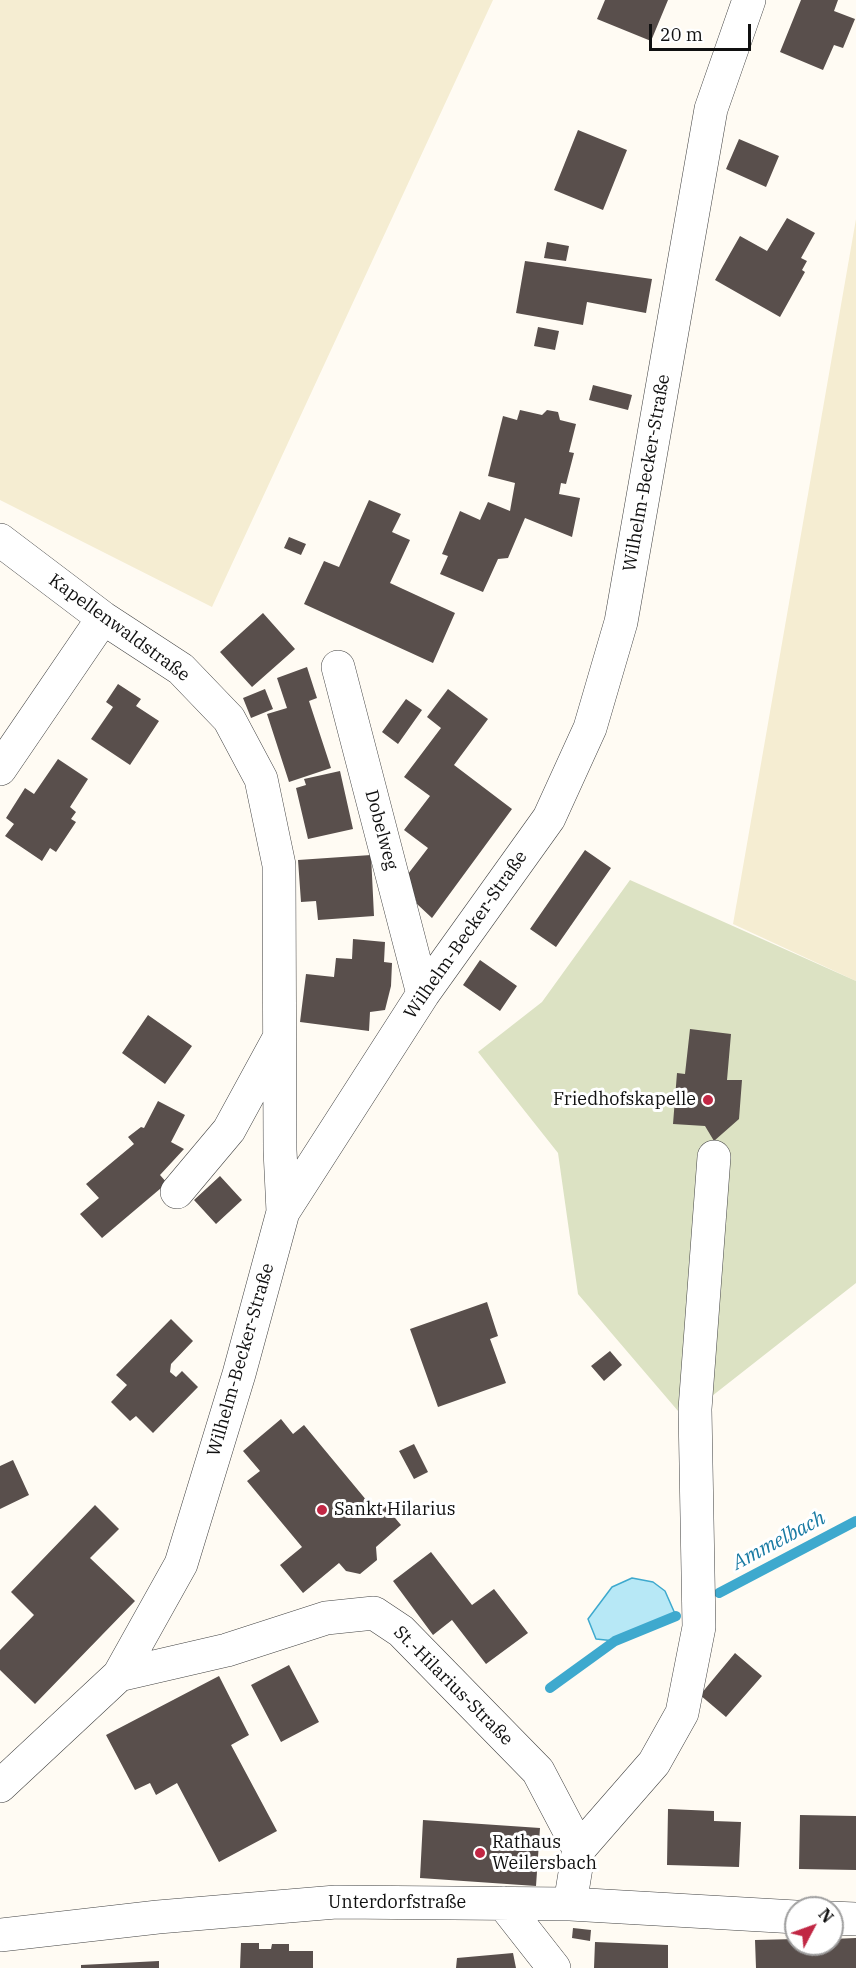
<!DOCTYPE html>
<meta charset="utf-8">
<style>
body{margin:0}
#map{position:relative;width:856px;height:1968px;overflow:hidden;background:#fffbf3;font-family:"IBM Plex Serif",serif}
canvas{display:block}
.north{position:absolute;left:784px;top:1896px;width:60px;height:60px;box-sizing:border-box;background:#fff;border:2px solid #9f9f9f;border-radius:50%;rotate:49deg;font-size:16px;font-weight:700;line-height:24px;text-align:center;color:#101010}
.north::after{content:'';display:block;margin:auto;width:21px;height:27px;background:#c12744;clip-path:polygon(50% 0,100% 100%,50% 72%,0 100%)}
.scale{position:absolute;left:649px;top:24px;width:102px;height:27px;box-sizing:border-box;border:3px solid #101010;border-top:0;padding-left:8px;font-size:18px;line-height:21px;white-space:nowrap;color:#101010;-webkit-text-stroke:4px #fff;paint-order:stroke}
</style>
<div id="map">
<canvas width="856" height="1968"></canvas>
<div class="north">N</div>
<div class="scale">20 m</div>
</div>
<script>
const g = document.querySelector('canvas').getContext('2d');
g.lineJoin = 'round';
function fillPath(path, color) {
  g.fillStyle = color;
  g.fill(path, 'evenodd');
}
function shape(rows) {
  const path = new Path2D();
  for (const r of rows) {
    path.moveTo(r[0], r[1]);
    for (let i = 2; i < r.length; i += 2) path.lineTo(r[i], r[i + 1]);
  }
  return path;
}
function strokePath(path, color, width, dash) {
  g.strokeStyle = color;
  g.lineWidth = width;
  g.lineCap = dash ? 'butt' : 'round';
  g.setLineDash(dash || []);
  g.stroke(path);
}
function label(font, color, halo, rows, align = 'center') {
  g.font = font + ' "IBM Plex Serif",serif';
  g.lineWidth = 6;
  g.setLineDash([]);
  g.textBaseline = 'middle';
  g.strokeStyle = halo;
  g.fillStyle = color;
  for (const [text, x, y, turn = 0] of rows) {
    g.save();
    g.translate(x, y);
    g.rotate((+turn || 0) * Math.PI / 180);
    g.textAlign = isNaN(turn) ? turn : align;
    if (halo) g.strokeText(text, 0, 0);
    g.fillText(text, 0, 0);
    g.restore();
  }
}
const farmland = shape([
 [0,0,493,0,212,607,0,500],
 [856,219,856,981,733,924]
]);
const cemetery = shape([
 [630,880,856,981,856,1283,684,1418,578,1294,558,1153,478,1052,542,1002]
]);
const water = shape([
 [632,1578,653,1582,665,1591,676,1616,615,1641,596,1639,588,1619,612,1587,632,1578]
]);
const stream = shape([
 [719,1593,856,1521],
 [550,1688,615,1641,676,1616]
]);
const building = shape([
 [605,0,668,0,651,41,597,19],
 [801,0,838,0,834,11,855,19,843,48,834,45,823,70,780,52],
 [578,130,627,150,603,210,554,190],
 [739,139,779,156,766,187,726,169],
 [787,218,815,233,801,258,807,261,802,270,805,272,780,317,715,280,740,236,767,251],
 [547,242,569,246,566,261,544,258],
 [525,261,652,279,646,313,587,302,583,325,516,313],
 [538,327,559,331,555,350,534,346],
 [593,385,632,395,628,410,589,400],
 [520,410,542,415,547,410,558,412,560,420,576,424,569,452,574,453,566,484,561,483,559,494,580,498,572,537,525,518,508,558,498,559,483,592,440,574,448,556,442,554,460,511,480,520,488,502,510,511,515,483,488,476,503,416,517,420],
 [369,500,401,514,392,532,410,540,390,583,455,613,433,663,304,604,324,561,339,567],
 [289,537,306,544,301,555,284,548],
 [263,613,295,649,252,687,220,652],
 [307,667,317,698,309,701,331,768,289,782,267,714,287,708,277,678],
 [118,684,141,699,136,706,159,721,130,765,91,739,113,707,106,702],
 [265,689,273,709,251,718,243,698],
 [448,689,488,719,454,765,512,809,432,918,417,904,408,874,428,848,404,830,430,796,404,777,441,728,427,717],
 [406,699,422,710,398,744,382,732],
 [58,759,88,779,70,807,76,812,71,819,76,822,56,852,50,848,42,861,5,836,14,824,6,818,25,788,34,794],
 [340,771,353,829,308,839,296,788,306,785,304,779],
 [585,850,611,868,556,947,530,929],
 [371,855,374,916,318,920,316,901,301,902,298,860],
 [353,939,385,942,384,962,392,963,391,986,385,1010,370,1012,369,1031,300,1022,306,974,334,977,336,958,352,959],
 [480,960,517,986,500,1011,463,985],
 [148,1015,192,1046,165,1084,122,1053],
 [690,1029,731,1034,727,1080,742,1080,739,1119,714,1141,705,1126,673,1124,677,1073,685,1074],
 [158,1101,185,1115,171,1142,184,1149,160,1175,167,1183,102,1238,80,1214,99,1198,86,1184,134,1144,128,1137,141,1127,144,1128],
 [220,1176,242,1200,216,1224,194,1200],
 [487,1302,498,1336,490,1339,506,1383,438,1407,410,1329],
 [171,1319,193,1341,171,1364,170,1372,176,1377,182,1371,198,1387,153,1433,136,1416,130,1421,111,1402,127,1385,116,1375],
 [610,1351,622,1365,604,1381,591,1366],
 [281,1419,293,1434,304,1425,377,1513,385,1506,401,1525,376,1547,377,1560,360,1574,346,1571,339,1563,303,1593,280,1565,302,1547,247,1481,260,1471,243,1451],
 [414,1444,428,1472,414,1479,399,1451],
 [13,1460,29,1495,0,1509,0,1466],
 [95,1505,119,1529,90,1558,135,1601,35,1704,0,1670,0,1650,34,1615,11,1592],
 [431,1552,472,1605,494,1589,528,1633,486,1664,452,1620,433,1635,393,1581],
 [735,1653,762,1676,726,1717,700,1695],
 [289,1665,319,1722,281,1742,251,1685],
 [219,1676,249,1735,231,1745,277,1831,219,1862,177,1783,156,1795,150,1783,135,1790,106,1735],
 [668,1809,714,1811,714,1821,741,1822,739,1867,667,1865],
 [800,1815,856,1816,856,1870,799,1869],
 [423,1820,540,1828,536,1886,420,1878],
 [573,1928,591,1930,590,1941,572,1938],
 [856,1938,856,1968,756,1968,755,1940,796,1939,796,1944,832,1944,832,1939],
 [595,1942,668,1945,668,1968,594,1968],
 [241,1943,259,1943,259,1949,271,1949,272,1944,289,1944,289,1951,313,1951,313,1968,240,1968],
 [513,1953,516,1968,456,1968,457,1958],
 [159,1961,159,1968,81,1968,81,1965]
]);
const minor = shape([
 [0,540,103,618,181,669,229,719,261,779,279,865,280,1150,283,1212],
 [338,667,423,994],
 [0,769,103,618],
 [177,1192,229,1130,277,1042],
 [119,1675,227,1650,326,1618,374,1613,401,1631,538,1771,579,1849,570,1904],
 [0,1786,119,1675,181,1564,239,1374,283,1212,423,994,549,818,590,728,621,622,711,109,749,0],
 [579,1849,654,1763,682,1713,699,1627,695,1409,714,1157],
 [503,1903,554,1968],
 [832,1918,856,1919],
 [0,1935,158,1917,336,1902,570,1904,796,1917]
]);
const markers = [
 [708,1100,6,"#c12744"],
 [322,1510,6,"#c12744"],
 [480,1853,6,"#c12744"]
];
const streetNames = [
 ["Wilhelm-Becker-Straße",647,473,-80],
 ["Kapellenwaldstraße",119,628,36],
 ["Dobelweg",381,830,75],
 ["Wilhelm-Becker-Straße",466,935,-55],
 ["Wilhelm-Becker-Straße",241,1360,-74],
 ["St.-Hilarius-Straße",453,1686,45],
 ["Unterdorfstraße",397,1903]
];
const poiNames = [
 ["Friedhofskapelle",696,1100,"right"],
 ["Sankt Hilarius",334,1510],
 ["Rathaus",492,1843],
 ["Weilersbach",492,1864]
];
const waterNames = [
 ["Ammelbach",779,1541,-28]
];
fillPath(farmland, '#f5edd2');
fillPath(cemetery, '#dce2c3');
fillPath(water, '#b7e8f6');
strokePath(water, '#3ea9ce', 1.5);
strokePath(stream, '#3ea9ce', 10);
fillPath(building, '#594f4c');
strokePath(minor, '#434343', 34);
strokePath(minor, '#fff', 33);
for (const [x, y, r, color] of markers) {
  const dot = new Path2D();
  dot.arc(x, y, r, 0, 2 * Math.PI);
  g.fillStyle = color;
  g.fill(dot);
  strokePath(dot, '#fff', 2);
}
label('18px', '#101010', '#fff', streetNames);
label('18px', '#101010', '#fff', poiNames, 'left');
label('italic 20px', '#187aa3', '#fff', waterNames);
</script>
